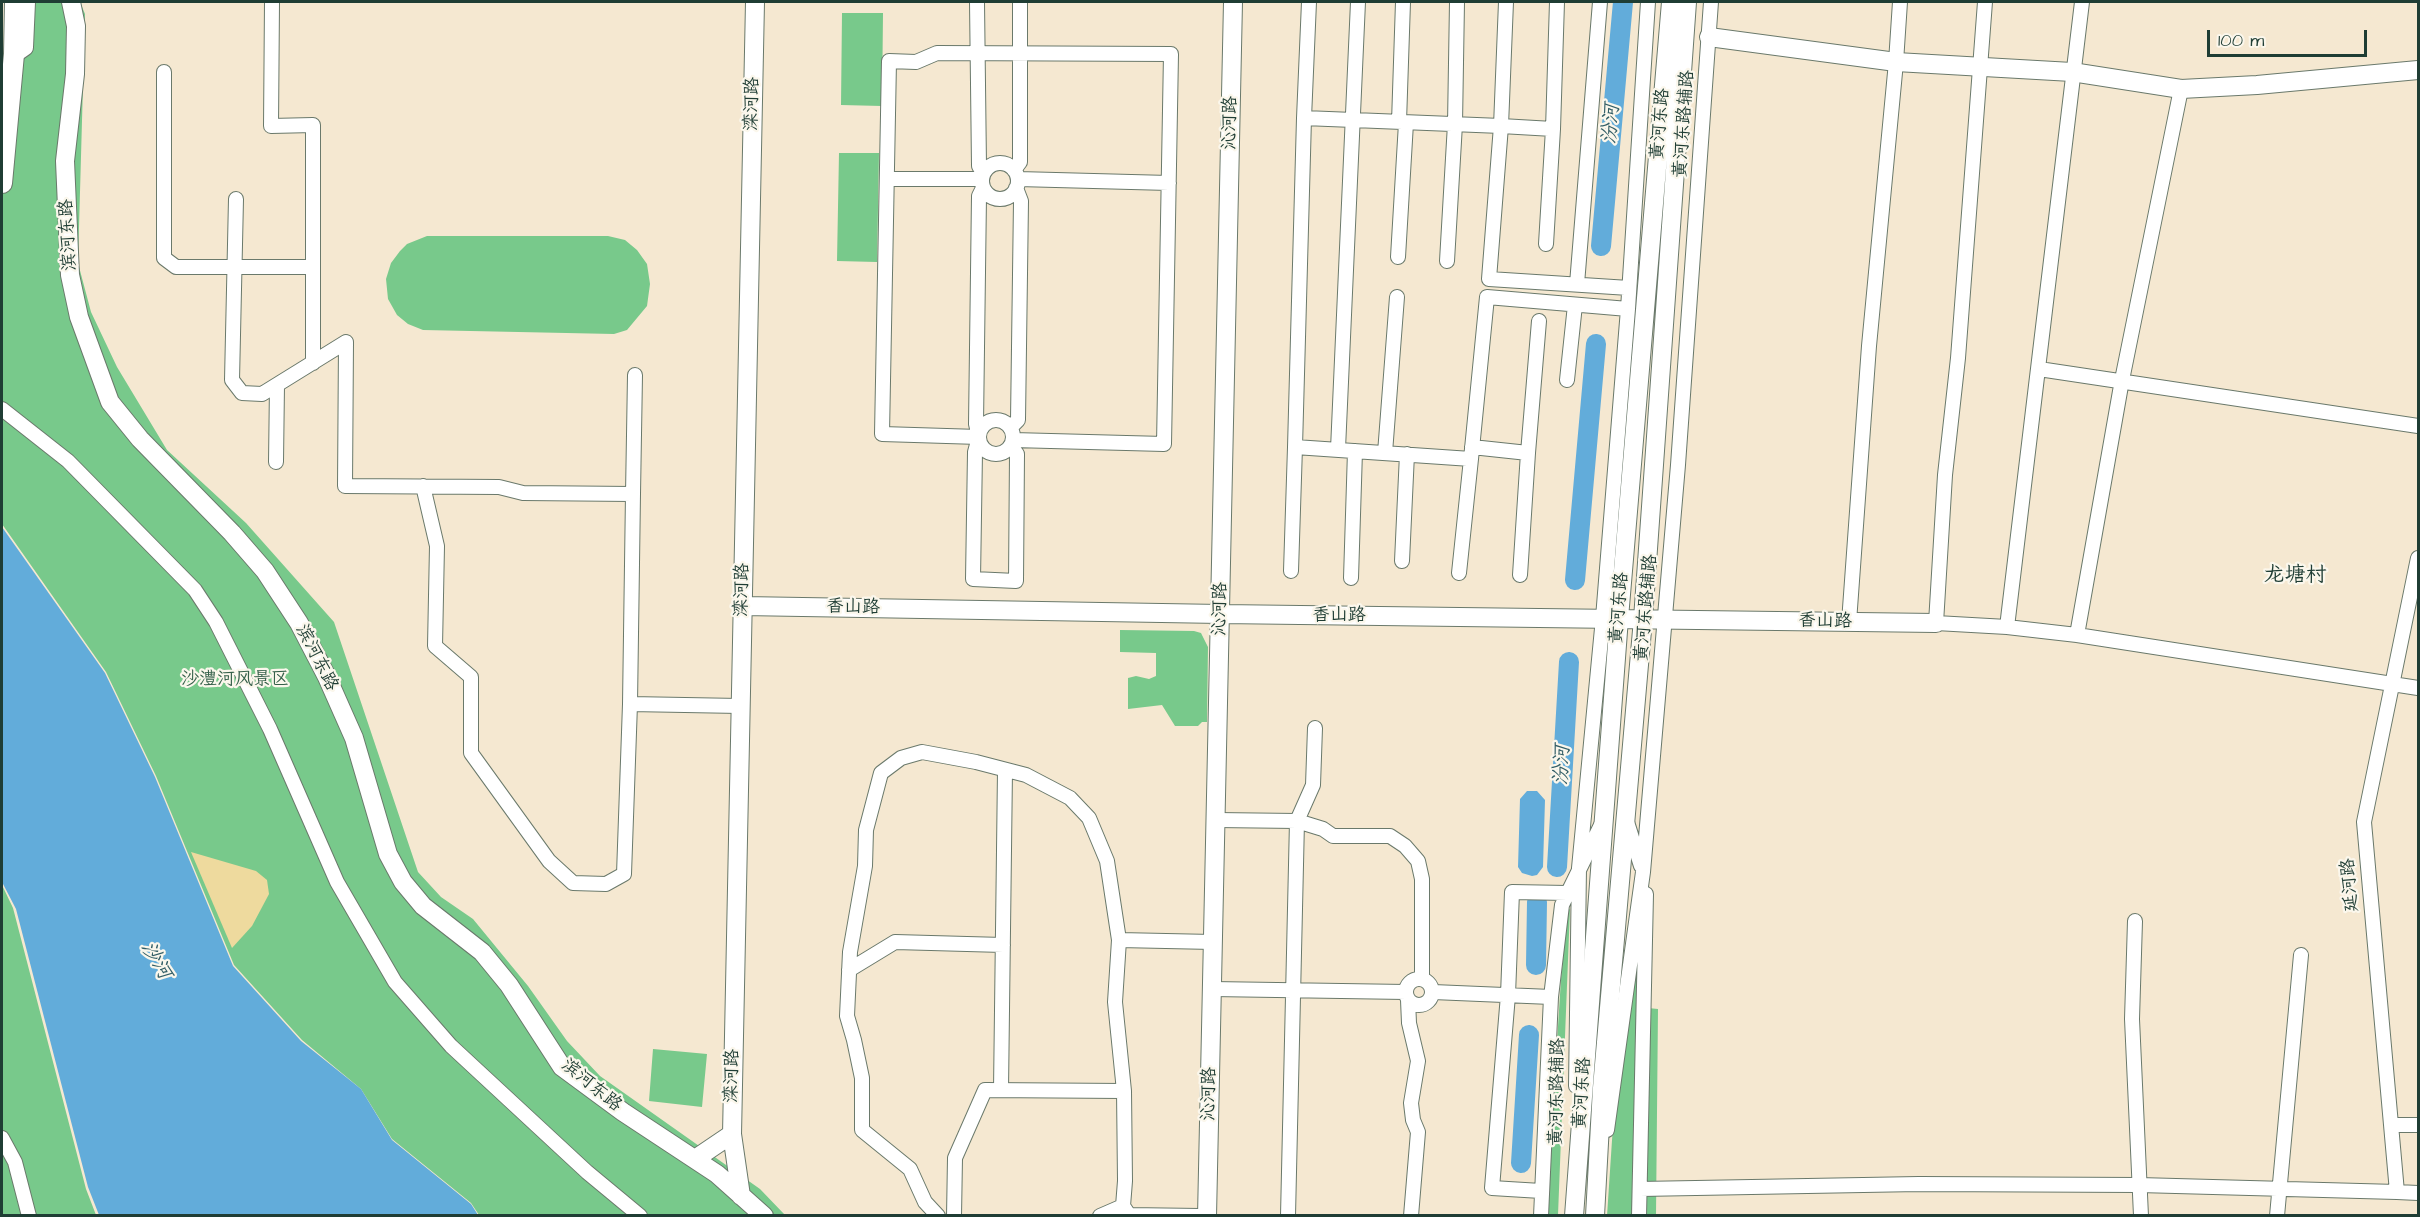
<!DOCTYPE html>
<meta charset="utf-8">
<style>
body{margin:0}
#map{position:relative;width:2420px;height:1217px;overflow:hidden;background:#f5e8d1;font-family:"Architects Daughter",sans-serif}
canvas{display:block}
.frame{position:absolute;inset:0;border:3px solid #1f3d34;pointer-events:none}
.scale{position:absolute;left:2207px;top:30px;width:160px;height:27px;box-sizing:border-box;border:3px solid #1f3d34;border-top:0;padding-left:8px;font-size:18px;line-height:21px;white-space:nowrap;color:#1f3d34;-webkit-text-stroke:4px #fbf7ec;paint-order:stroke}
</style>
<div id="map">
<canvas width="2420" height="1217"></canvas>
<div class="frame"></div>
<div class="scale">100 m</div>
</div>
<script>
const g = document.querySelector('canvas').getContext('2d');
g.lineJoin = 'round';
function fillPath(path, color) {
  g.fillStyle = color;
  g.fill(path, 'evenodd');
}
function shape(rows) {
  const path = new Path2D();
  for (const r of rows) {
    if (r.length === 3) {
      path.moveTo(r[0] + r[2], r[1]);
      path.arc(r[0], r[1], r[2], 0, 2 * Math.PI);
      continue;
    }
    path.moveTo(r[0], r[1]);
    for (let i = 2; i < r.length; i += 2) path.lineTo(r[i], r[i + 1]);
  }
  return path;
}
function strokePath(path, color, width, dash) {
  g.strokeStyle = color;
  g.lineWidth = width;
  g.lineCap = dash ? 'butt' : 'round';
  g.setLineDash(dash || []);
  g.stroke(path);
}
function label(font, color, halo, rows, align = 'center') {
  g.font = font + ' "Architects Daughter","LXGW WenKai TC",sans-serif';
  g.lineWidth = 4.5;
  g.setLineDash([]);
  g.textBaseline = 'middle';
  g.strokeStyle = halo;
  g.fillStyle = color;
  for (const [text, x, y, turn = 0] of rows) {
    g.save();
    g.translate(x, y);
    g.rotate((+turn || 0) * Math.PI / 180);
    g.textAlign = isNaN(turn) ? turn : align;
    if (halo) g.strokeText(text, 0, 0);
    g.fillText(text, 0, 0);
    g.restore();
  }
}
const green = shape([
 [21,2,80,2,85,14,78,263,91,312,117,367,167,450,246,523,334,622,418,872,441,897,473,919,528,986,567,1041,600,1076,760,1189,785,1215,479,1215,471,1203,392,1139,361,1089,302,1040,234,965,156,776,106,672,2,524,2,65,20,68],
 [842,13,883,13,882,106,841,105],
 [839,153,879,153,877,262,837,261],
 [427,236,608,236,625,240,637,250,647,264,650,284,647,306,627,330,614,334,423,330,408,324,397,315,388,299,386,279,391,263,400,251,407,244],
 [1120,630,1194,631,1201,633,1208,647,1207,722,1202,722,1198,726,1175,726,1162,705,1128,709,1128,678,1136,676,1149,679,1156,676,1156,653,1120,652],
 [2,885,13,908,86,1189,96,1215,2,1215],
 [1570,909,1558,1215,1546,1216,1561,979,1568,910],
 [1640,912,1633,1215,1607,1216,1615,1095],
 [1648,1008,1658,1009,1656,1215,1642,1216],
 [653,1049,707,1054,702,1107,649,1101]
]);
const sand = shape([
 [191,852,256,871,267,880,269,894,252,926,232,948]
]);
const water = shape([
 [2,527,105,673,155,777,233,966,301,1041,361,1089,392,1140,471,1204,478,1215,99,1215,88,1187,16,909,2,882],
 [1527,791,1537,791,1545,800,1543,867,1537,875,1532,876,1522,873,1518,867,1520,799]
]);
const river = shape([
 [1601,246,1623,2],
 [1575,580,1596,344],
 [1557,867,1569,662],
 [1536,965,1537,902],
 [1521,1163,1529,1035]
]);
const street = shape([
 [272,2,271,126,313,125,313,363],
 [977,2,979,166,983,173],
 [1506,2,1501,126,1553,129,1557,2],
 [1985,2,1958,358,1945,475,1936,623,2007,627,2077,635,2418,688],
 [164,72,164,258,176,267,312,267],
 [1304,118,1309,2],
 [1399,122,1403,2],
 [1000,181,18],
 [1014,170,1020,162,1020,2],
 [887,179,982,179],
 [1018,179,1169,183],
 [983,188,979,196,976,424,979,437,975,452,973,579,1016,581,1017,454,1011,446],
 [236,199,232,380,242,393,262,394,346,342,345,486,499,487,523,493,633,494,630,704,740,706],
 [1546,244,1553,129],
 [1398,257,1406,123],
 [1447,261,1455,124,1457,2],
 [1577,284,1600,2],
 [1628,309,1487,297,1471,459,1295,447,1304,118,1501,126,1489,279,1629,288],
 [2039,369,2418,426],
 [1567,380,1575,305],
 [2,409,68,461,195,590,216,622,270,729,337,882,395,982,451,1046,587,1172,640,1216],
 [996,437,17],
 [1011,427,1018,420,1021,201,1016,188],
 [979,437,882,434,889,61,916,62,937,53,1171,54,1164,444,1013,440],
 [1472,447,1528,453,1539,321],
 [1338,449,1358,2],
 [1385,453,1397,297],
 [276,462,277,385],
 [423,486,437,546,435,646,471,677,471,753,549,861,573,883,606,884,624,874,630,704],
 [633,494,635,375],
 [2418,558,2364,822,2397,1192,2418,1193],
 [1402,561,1407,454],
 [1291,571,1295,447],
 [1459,573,1471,459],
 [1520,575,1528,453],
 [1351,578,1355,451],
 [1849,622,1869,346,1896,62,1900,2],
 [2007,627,2082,2],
 [2077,635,2122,380,2181,89],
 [1216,820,1297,821,1323,829,1333,836,1390,836,1405,846,1418,861,1422,879,1422,979],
 [1627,822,1641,866],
 [2135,921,2132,1019,2141,1216],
 [1119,940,1213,942],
 [849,970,895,942,1003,945],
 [1419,992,13],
 [1212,989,1406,992],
 [1433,992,1551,997],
 [1408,1000,1409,1023,1418,1061,1411,1103,1413,1120,1418,1132,1411,1216],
 [1576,1086,1579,868,1603,618,1628,309,1648,2],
 [1001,1090,1005,770],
 [2391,1125,2418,1125],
 [1607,1130,1643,872,1678,465,1711,2],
 [2,1138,15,1162,29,1216],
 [1640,1189,1919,1184,2139,1185,2397,1192],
 [1541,1191,1492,1188,1508,995,1512,892,1567,893],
 [1123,1206,1129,1215,1200,1216],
 [938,1216,925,1202,910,1169,862,1130,862,1078,854,1040,847,1016,850,952,865,866,866,830,881,773,901,758,922,752,976,762,1026,775,1070,798,1089,818,1107,861,1119,940,1115,1002,1124,1091,1125,1181,1123,1206,1100,1216],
 [954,1216,955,1158,985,1090,1124,1091],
 [1288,1216,1297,821,1313,785,1315,728],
 [1541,1216,1551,997,1562,905,1601,825],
 [1639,1216,1646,894],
 [2277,1216,2301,955]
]);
const secondary = shape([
 [71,2,76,26,75,74,65,161,70,275,79,317,110,402,140,439,232,533,265,571,299,623,327,677,354,738,388,854,403,882,423,906,482,952,509,985,562,1067,623,1112,717,1174,764,1216],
 [1709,37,1896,62,2072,72,2181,89,2257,85,2418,70],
 [14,54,24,47,26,2],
 [743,606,1221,614,1936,623],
 [732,1134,741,1196],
 [695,1159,732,1134,755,2],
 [1207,1216,1233,2],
 [1574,1216,1619,618,1671,2],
 [1595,1216,1602,1088,1643,619,1687,2]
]);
const primary = shape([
 [2,183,14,54,15,2]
]);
const streetNames = [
 ["滦河路",753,104,-89],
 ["沁河路",1231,123,-89],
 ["黄河东路",1661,124,-85],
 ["黄河东路辅路",1685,124,-86],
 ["滨河东路",69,235,-93],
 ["滦河路",743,590,-89],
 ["香山路",853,608,1],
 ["黄河东路",1620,608,-85],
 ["黄河东路辅路",1647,608,-85],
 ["沁河路",1221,609,-89],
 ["香山路",1339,616],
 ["香山路",1825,622,1],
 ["滨河东路",316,658,63],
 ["延河路",2351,885,-95],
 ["滦河路",733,1076,-89],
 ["滨河东路",591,1086,39],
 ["黄河东路辅路",1558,1092,-89],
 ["黄河东路",1583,1093,-86],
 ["沁河路",1210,1094,-89]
];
const parkNames = [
 ["沙澧河风景区",235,680]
];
const waterNames = [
 ["汾河",1612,124,-85],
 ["汾河",1563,765,-87],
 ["沙河",155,961,59]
];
const quarterNames = [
 ["龙塘村",2295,577]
];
fillPath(green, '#78c98b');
fillPath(sand, '#eeda9e');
fillPath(water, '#62acda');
strokePath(river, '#62acda', 20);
strokePath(street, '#6a796b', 16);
strokePath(secondary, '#6a796b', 20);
strokePath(primary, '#6a796b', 22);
strokePath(street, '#fff', 14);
strokePath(secondary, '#fff', 18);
strokePath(primary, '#fff', 20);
label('18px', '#1f3d34', '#fbf7ec', streetNames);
label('18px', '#35604a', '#fbf7ec', parkNames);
label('italic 20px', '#335e66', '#fbf7ec', waterNames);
label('21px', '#1f3d34', '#fbf7ec', quarterNames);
</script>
